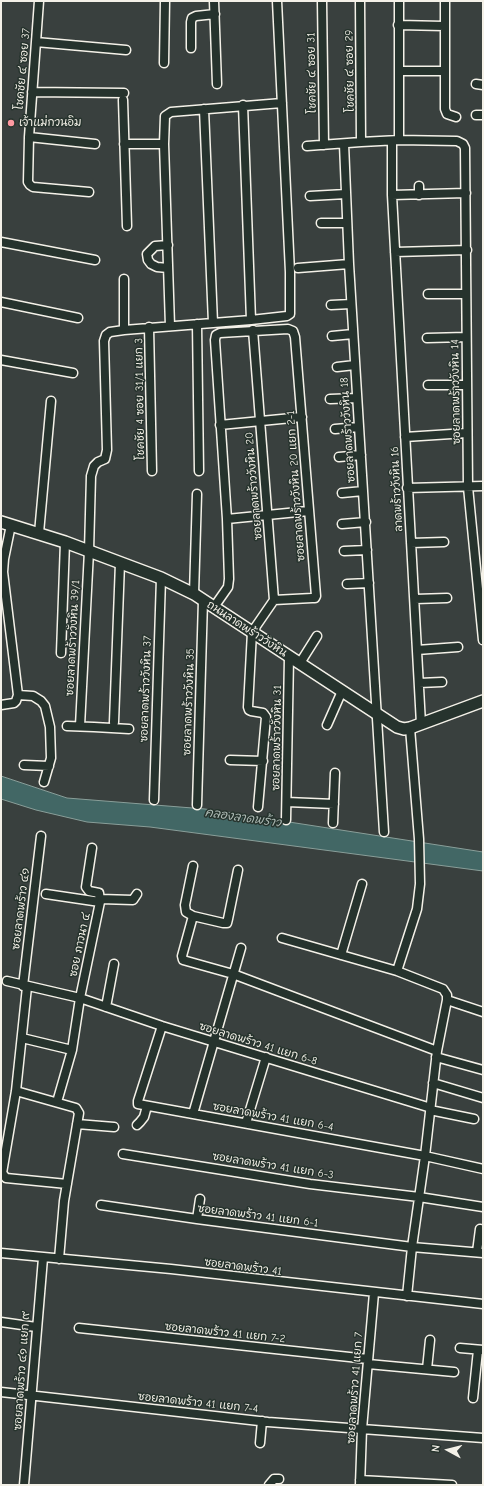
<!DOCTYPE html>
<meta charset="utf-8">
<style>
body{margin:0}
#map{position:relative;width:484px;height:1486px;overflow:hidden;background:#39403e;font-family:"Comic Neue",sans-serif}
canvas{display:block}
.frame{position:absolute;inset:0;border:2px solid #f4f1e8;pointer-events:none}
.north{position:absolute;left:428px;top:1430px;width:40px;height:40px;-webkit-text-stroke:3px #26332d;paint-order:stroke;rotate:277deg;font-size:11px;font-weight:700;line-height:16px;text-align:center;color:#f4f1e8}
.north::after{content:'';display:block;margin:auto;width:14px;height:18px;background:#f4f1e8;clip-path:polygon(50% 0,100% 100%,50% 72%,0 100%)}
</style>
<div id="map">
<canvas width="484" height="1486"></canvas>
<div class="frame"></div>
<div class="north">N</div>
</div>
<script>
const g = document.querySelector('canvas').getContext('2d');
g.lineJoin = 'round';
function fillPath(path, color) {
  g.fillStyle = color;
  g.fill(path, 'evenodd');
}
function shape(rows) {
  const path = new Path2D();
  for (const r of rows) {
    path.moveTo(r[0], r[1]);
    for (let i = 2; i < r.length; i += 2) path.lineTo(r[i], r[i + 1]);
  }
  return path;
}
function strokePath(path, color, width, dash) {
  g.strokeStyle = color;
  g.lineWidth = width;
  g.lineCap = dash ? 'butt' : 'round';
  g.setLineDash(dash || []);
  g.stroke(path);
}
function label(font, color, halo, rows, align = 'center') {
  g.font = font + ' "Comic Neue","Playpen Sans Thai",sans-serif';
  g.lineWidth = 3;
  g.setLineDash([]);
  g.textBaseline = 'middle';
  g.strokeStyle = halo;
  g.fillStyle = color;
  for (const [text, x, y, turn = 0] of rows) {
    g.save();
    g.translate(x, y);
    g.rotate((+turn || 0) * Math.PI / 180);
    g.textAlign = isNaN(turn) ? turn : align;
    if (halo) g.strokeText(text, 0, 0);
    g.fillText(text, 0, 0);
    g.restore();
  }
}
const water = shape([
 [1,776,67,798,205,809,483,852,483,871,150,827,87,822,36,810,1,799,1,776]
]);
const minor = shape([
 [39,1,29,137,28,182,30,185,33,187,89,192],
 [214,1,217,84],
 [322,1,324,145],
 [360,1,361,142],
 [399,1,399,140],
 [445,1,445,109,447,114,456,117],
 [398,25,444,26],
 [36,42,126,50],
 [191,48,191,22,192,18,196,16,215,14],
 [164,63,165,1],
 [399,71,444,71],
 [476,84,483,85],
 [32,92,124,93],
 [123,100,127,226],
 [243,105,251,320],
 [204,109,213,323],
 [476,115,483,115],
 [29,137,95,144],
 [392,141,392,195,421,724],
 [124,144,164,144],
 [344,144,349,264,384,832],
 [307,146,361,142,399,140,457,141,463,144,465,148,468,487,483,640],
 [419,186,419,195],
 [392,195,466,193],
 [310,196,346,194],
 [321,223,347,223],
 [1,242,95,260],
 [168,245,155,246,147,254,148,260,151,264,157,267,168,268],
 [395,252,467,250],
 [298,268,349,264],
 [124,279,124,330],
 [428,294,466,294],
 [1,302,78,318],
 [331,305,351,304],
 [197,324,199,471],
 [170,326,164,144,165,116,171,112,282,103],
 [149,327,152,471],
 [253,330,274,600,252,632,248,707,249,710,251,711,263,713,266,717,258,807],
 [332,336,353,334],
 [427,338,466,337],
 [1,360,73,373],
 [337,367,355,365],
 [428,385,467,385],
 [330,399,357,398],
 [220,425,302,417],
 [335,429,359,427],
 [405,437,467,433],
 [339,457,361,455],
 [407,488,483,486],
 [342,493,363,491],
 [227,519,308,511],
 [342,524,366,522],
 [39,533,51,401],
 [411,543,444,542],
 [344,551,367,550],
 [347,584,369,583],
 [194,594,197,494],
 [415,599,447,598],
 [214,607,228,587,229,579,227,519,215,340,216,335,220,333,288,329,293,331,295,337,316,596,315,598,312,598,274,600],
 [417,650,458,647],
 [61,653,65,542],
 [300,663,317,636],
 [419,683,442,682],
 [18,695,33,696,41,701,45,706,50,727,51,758,44,782],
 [1,705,14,703,16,701,18,695,3,572,4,559,11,525],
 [114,722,120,563],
 [327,725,342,691],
 [67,726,94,727,129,729],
 [80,726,89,551,91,476,94,466,98,462,105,459,107,450,104,341,106,335,110,332,124,330,251,320,287,316,290,314,290,272,277,1],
 [230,760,263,761],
 [24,765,49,766],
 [154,800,161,578],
 [287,802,334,804],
 [197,805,203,600],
 [286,820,289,657],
 [333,823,335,773],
 [92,848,86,887,89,891,99,893,100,902],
 [193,866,185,905,186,912,193,916,223,923,227,923,228,919,238,870],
 [46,894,100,902,80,998,162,1026,431,1108],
 [100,899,133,900,137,894],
 [193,916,182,956,183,960,233,974,437,1051],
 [282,938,397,971,443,989,447,995,447,1000,437,1051,425,1156,412,1247,407,1296],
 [341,955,362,884],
 [397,971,417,909,420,884,419,839,410,728],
 [7,981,80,998,72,1050,57,1102],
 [23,986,41,836],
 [27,987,16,1091,2,1173,6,1178,67,1184],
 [447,1000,483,1012],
 [106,1007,114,964],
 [162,1026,138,1101,138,1104,425,1156,483,1169],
 [22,1038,72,1050],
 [436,1057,483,1070],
 [433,1083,483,1098],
 [16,1091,76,1108,79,1113,64,1201,59,1259],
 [430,1110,474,1119],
 [193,1114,241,948],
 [246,1123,266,1057],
 [77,1124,114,1127],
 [137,1125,140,1122,144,1117,147,1106],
 [123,1154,310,1184,419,1197,483,1207],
 [101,1205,197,1219,412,1247,483,1253],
 [197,1219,200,1199],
 [477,1252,480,1229],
 [1,1253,171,1269,483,1304],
 [1,1322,36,1327],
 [79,1328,368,1359],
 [460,1348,483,1350],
 [368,1364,454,1372],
 [427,1369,430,1340],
 [1,1392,268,1422,483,1438],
 [473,1398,478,1350],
 [260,1443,262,1421],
 [360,1480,452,1485],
 [24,1485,43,1258],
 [269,1485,274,1479,279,1479],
 [360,1485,362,1429,374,1293]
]);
const secondary = shape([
 [1,522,65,542,161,578,194,594,397,727,404,729,410,728,483,701]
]);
const markers = [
 [11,123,4,"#ff9aa2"]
];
const streetNames = [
 ["โชคชัย ๔ ซอย 37",23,69,-85],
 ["โชคชัย ๔ ซอย 29",350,71,-91],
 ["โชคชัย ๔ ซอย 31",312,73,-91],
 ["ซอยลาดพร้าววังหิน 14",456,392,-91],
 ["โชคชัย 4 ซอย 31/1 แยก 3",140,399,-91],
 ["ซอยลาดพร้าววังหิน 18",348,430,-94],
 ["ซอยลาดพร้าววังหิน 20",254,486,-95],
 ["ซอยลาดพร้าววังหิน 20 แยก 2-1",296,486,-94],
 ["ลาดพร้าววังหิน 16",397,489,-93],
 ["ถนนลาดพร้าววังหิน",247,629,33],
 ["ซอยลาดพร้าววังหิน 39/1",73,638,-87],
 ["ซอยลาดพร้าววังหิน 37",146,689,-88],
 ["ซอยลาดพร้าววังหิน 35",189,702,-88],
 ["ซอยลาดพร้าววังหิน 31",277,738,-89],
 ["ซอยลาดพร้าว ๔๑",21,909,-83],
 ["ซอย ภาวนา ๔",80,945,-78],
 ["ซอยลาดพร้าว 41 แยก 6-8",258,1044,17],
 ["ซอยลาดพร้าว 41 แยก 6-4",273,1117,10],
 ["ซอยลาดพร้าว 41 แยก 6-3",273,1166,9],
 ["ซอยลาดพร้าว 41 แยก 6-1",258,1216,7],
 ["ซอยลาดพร้าว 41",243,1267,7],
 ["ซอยลาดพร้าว 41 แยก 7-2",225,1333,6],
 ["ซอยลาดพร้าว ๔๑ แยก ๙",22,1371,-86],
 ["ซอยลาดพร้าว 41 แยก 7",355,1388,-86],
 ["ซอยลาดพร้าว 41 แยก 7-4",198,1403,6]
];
const poiNames = [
 ["เจ้าแม่กวนอิม",19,123]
];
const waterNames = [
 ["คลองลาดพร้าว",243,818,8]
];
fillPath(water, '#426765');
strokePath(water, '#899e99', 1);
strokePath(minor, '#f4f1e8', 11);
strokePath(secondary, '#f4f1e8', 14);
strokePath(minor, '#26332d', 8);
strokePath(secondary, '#26332d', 11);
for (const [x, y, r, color] of markers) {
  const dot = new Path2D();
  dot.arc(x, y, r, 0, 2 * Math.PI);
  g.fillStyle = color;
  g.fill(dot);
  strokePath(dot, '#26332d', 1.5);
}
label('11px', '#f4f1e8', '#26332d', streetNames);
label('11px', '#f4f1e8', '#26332d', poiNames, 'left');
label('italic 12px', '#adbab4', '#26332d', waterNames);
</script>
